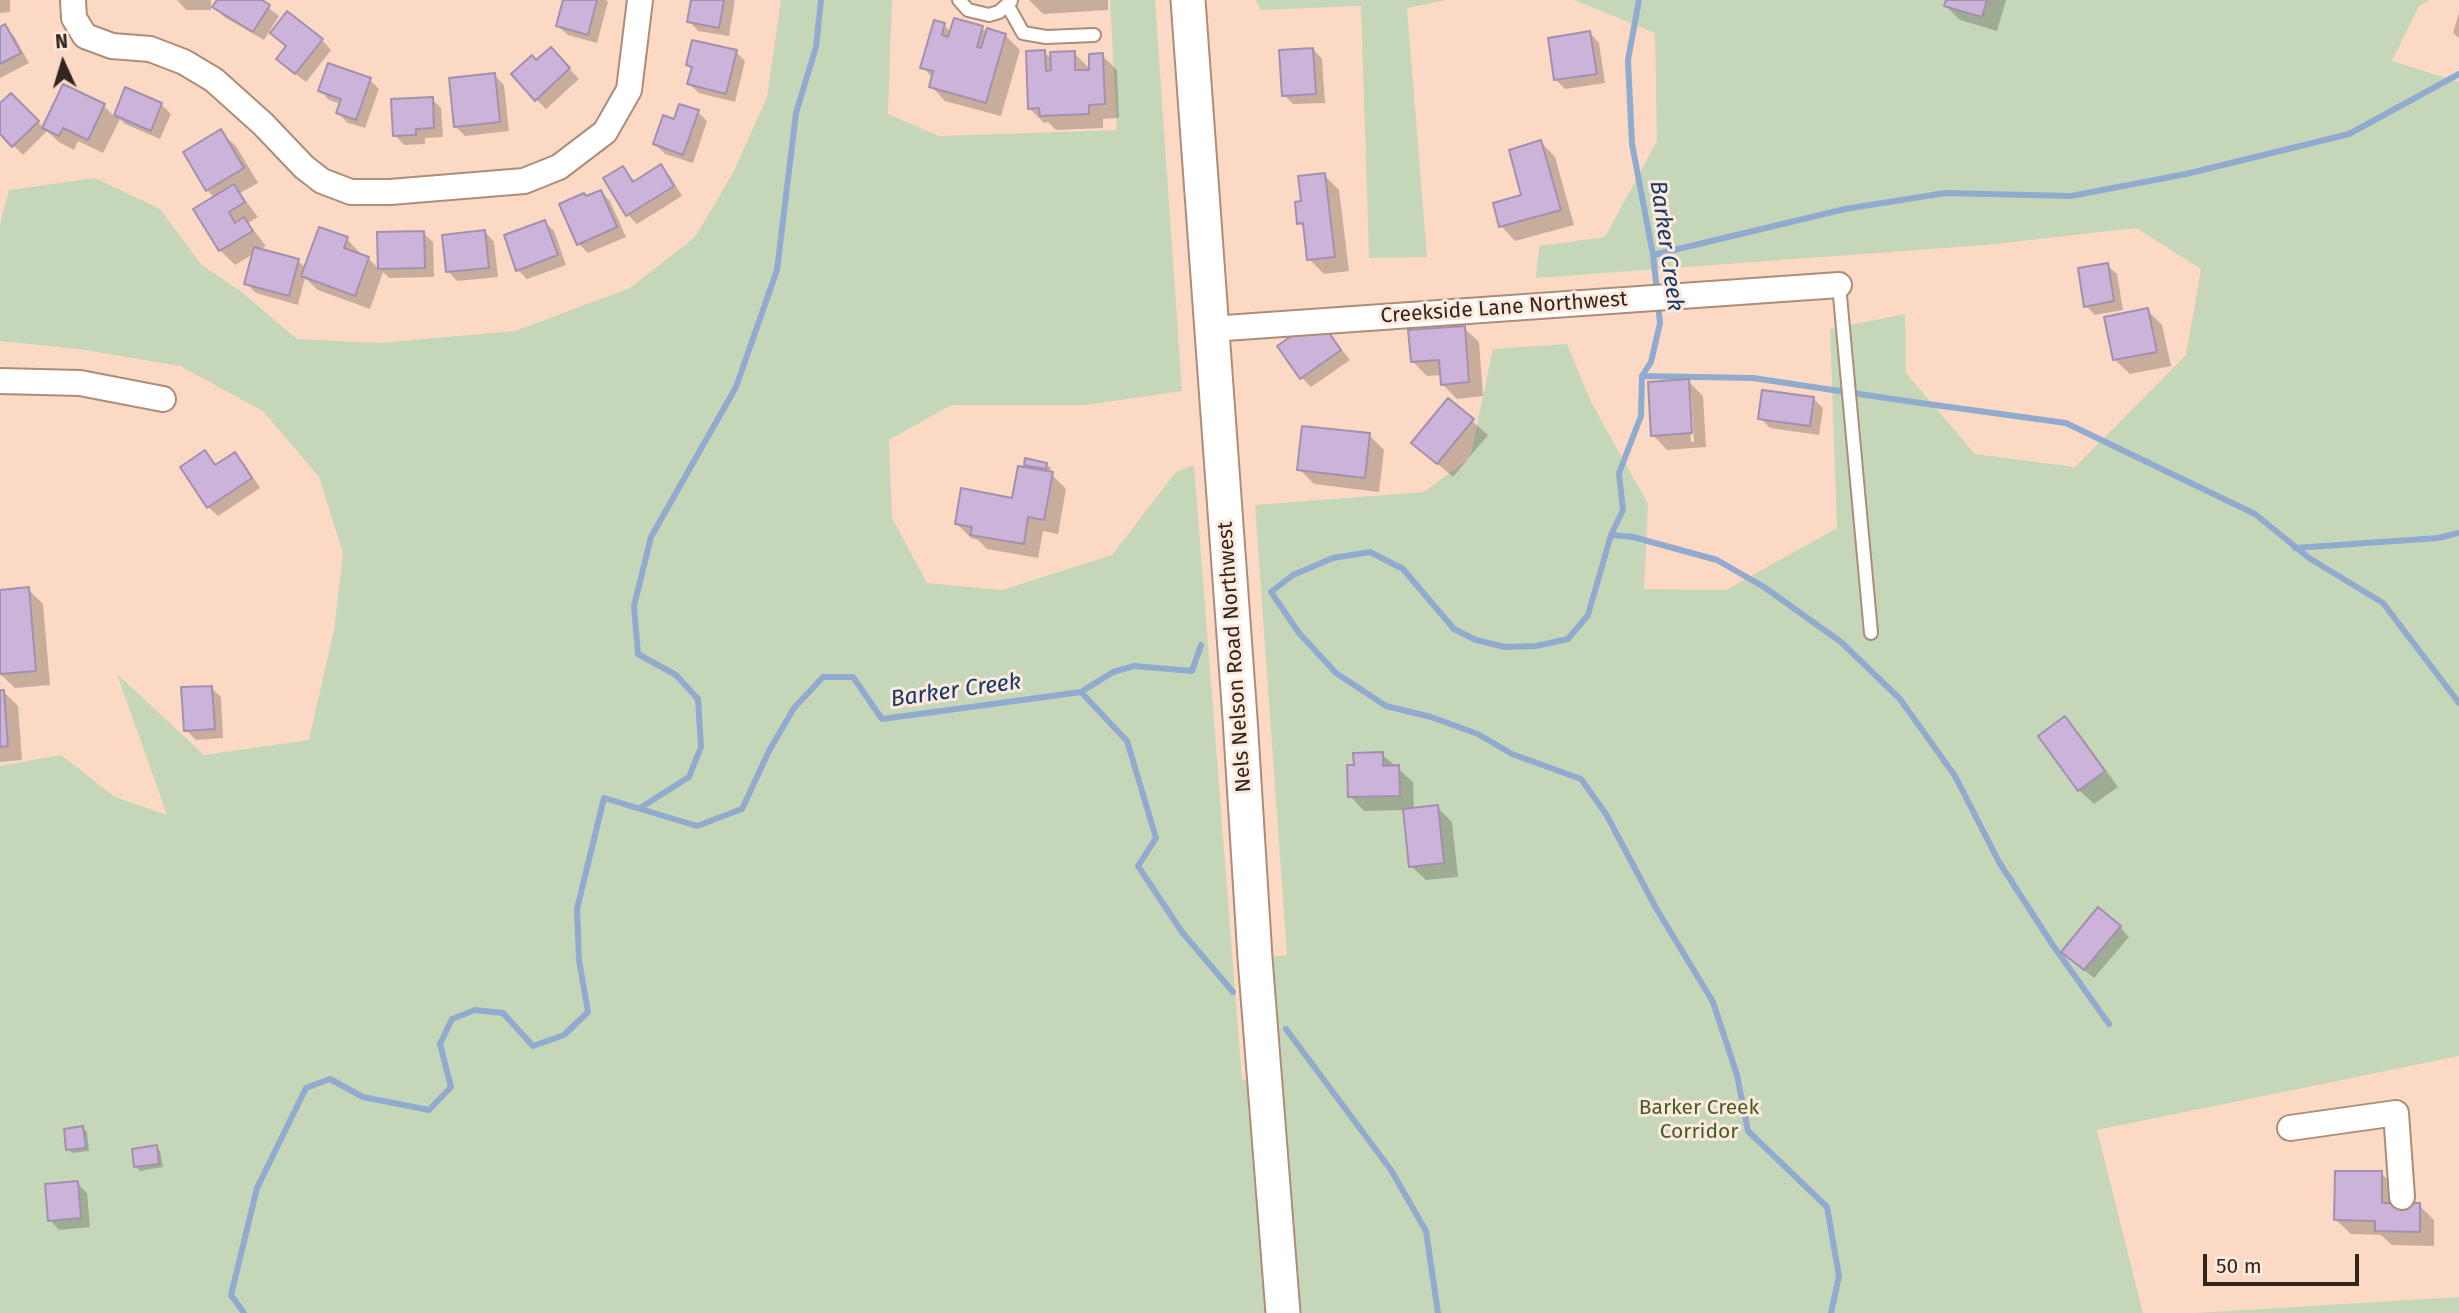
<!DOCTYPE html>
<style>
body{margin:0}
#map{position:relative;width:2459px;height:1313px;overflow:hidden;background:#fcd9c4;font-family:"Fira Sans",sans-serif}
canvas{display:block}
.north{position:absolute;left:28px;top:28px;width:70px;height:70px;-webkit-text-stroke:5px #fee9dd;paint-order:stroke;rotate:356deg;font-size:19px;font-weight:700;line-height:28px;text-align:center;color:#32251d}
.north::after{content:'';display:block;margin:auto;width:24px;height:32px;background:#32251d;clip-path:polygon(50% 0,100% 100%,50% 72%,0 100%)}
.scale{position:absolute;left:2203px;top:1254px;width:156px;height:32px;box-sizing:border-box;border:4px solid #32251d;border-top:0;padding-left:9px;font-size:21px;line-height:24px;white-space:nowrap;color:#32251d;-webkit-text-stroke:5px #fee9dd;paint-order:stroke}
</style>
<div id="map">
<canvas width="2459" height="1313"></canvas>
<div class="north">N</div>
<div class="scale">50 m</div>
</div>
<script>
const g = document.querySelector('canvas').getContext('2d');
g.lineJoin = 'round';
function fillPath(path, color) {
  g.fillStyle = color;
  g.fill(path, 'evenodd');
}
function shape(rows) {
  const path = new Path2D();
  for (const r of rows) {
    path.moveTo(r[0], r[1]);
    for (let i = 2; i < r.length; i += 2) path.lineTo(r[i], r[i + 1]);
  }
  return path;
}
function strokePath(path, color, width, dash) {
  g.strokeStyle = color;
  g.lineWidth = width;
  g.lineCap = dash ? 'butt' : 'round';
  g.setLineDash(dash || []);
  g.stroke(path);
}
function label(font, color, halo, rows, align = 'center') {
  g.font = font + ' "Fira Sans",sans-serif';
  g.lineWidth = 6;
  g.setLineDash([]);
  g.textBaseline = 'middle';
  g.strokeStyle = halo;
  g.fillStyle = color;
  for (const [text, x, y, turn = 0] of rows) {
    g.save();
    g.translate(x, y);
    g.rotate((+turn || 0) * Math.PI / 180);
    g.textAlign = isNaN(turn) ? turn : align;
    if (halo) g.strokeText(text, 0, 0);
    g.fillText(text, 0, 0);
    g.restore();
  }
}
const green = shape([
 [781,0,892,0,888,114,939,136,1117,130,1110,0,1155,0,1182,391,1086,405,951,405,889,440,892,518,927,583,1002,590,1112,555,1176,472,1194,465,1242,1080,1265,1078,1255,958,1287,955,1255,505,1424,492,1470,458,1493,349,1567,344,1591,402,1648,504,1644,589,1726,590,1837,528,1830,329,1905,314,1906,373,1975,454,2075,467,2186,355,2201,269,2136,228,1986,245,1536,278,1539,246,1605,237,1657,141,1655,33,1574,0,2430,0,2419,6,2392,61,2459,82,2459,1056,2097,1130,2143,1313,0,1313,0,766,61,755,115,797,167,815,117,674,204,755,309,740,334,630,343,553,319,477,263,411,180,366,79,349,0,341,0,224,9,190,95,178,160,209,202,265,243,293,297,339,379,343,515,331,630,288,695,237,733,173,767,97],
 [1255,0,1446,0,1407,8,1427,257,1369,258,1361,6,1261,10],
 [2459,1297,2459,1313,2195,1313]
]);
const shadow = shape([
 [0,0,10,0,10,12,0,13],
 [177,0,211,0,211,10,186,10],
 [219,0,259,0,279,16,264,40,224,17,214,7],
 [565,0,606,0,608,2,597,43,568,35,558,26],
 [692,0,735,0,729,36,698,31,689,21],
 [1029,0,1108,0,1108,10,1043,14],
 [1947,0,2006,0,1997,31,1960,20,1946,6],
 [2459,13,2459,38,2453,33],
 [944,25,951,32,982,28,987,33,1005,35,1020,50,1001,116,945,101,931,86,933,78,922,67],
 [5,26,14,36,29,63,0,78,0,29],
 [1590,33,1599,43,1605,83,1565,89,1556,80],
 [322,40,331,50,306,82,288,68],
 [1313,49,1322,59,1325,103,1293,104,1284,95],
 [736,52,745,61,735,102,699,93,689,84,693,70,688,65],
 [1044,52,1052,60,1074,53,1091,70,1102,55,1117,70,1119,118,1103,119,1103,128,1056,130,1048,122,1044,123,1029,108],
 [560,59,579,79,546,109,536,99,536,63],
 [494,75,504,85,509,131,465,136,456,127],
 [370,80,379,89,365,128,348,123,338,113,341,104,329,100,320,90],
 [126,89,161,104,171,114,160,139,125,124,120,119,103,153,78,141,74,150,59,142,47,131,23,155,0,132,0,106,11,95,44,128,104,106,115,117],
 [432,99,441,108,443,137,425,138,425,144,404,145,395,135],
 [698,112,707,121,693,163,665,154,655,144],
 [221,132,236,146,258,183,240,193,258,217,248,223,266,246,259,250,298,261,306,268,347,239,361,254,361,256,368,258,380,270,379,234,423,233,433,242,434,277,389,278,383,272,370,309,318,290,305,278,298,305,256,293,246,283,255,253,235,265,220,250,196,210,215,198,207,190],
 [1541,142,1555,157,1574,225,1515,241,1501,226,1524,196],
 [661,167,670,176,682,196,637,224,628,215,623,168,635,182],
 [1324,175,1339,190,1349,271,1324,274,1309,259,1305,229,1299,223,1303,203],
 [601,192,610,201,626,237,588,253,579,244,586,198],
 [545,222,554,231,566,265,527,279,518,270],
 [485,232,494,242,498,277,457,281,448,271],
 [2107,265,2117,274,2123,310,2095,315,2086,306],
 [2147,310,2162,325,2171,366,2130,374,2115,360],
 [1323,326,1350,360,1311,387,1302,378],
 [1464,328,1479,342,1483,396,1457,399,1442,384,1442,375,1427,376,1412,361],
 [1688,381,1703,396,1706,447,1667,450,1653,435],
 [1688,394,1691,394,1694,442,1691,442],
 [1813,398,1823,408,1819,435,1770,428,1760,418],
 [1448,400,1488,435,1453,477,1413,443],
 [1369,435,1384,450,1379,492,1314,484,1299,469],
 [205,452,217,465,234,454,244,463,260,488,218,516,208,507],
 [1026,464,1046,464,1051,468,1050,473,1066,489,1058,534,1043,531,1038,558,987,549,978,540,971,538,957,524,1014,500,1032,470],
 [28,589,43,604,50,685,15,688,0,674,0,591],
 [211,688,221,697,223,738,196,740,186,730],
 [0,692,4,692,18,706,22,760,0,762],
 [2064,719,2079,733,2118,787,2094,804,2079,790],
 [1382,754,1413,782,1414,810,1437,807,1452,822,1458,877,1426,880,1411,866,1405,810,1364,811,1350,796,1356,767],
 [2120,927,2129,937,2094,978,2073,961],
 [82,1128,87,1132,89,1151,72,1153,68,1149],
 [156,1147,160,1151,163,1167,140,1171,136,1167],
 [2381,1173,2396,1188,2396,1205,2419,1205,2434,1220,2434,1246,2392,1245,2381,1235,2351,1234,2336,1220],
 [77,1183,87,1193,90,1227,59,1230,50,1220]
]);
const stream = shape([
 [1639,0,1628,60,1632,144,1653,255,1657,292],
 [1653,255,1845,209,1945,193,2071,196,2186,174,2349,134,2459,74],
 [1658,303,1660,323,1651,362,1642,376,1641,416,1619,473,1623,510,1611,535,1588,615,1568,639,1536,646,1505,647,1476,640,1454,629,1403,569,1370,552,1333,558,1293,575,1271,592,1299,633,1336,673,1386,706,1431,717,1478,734,1512,754,1581,779,1606,814,1656,908,1713,1002,1737,1075,1748,1131,1827,1207,1839,1276,1831,1313],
 [1642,376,1753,378,1906,401,2066,423,2255,514,2309,558,2383,603,2459,703],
 [1611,535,1633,537,1717,560,1764,587,1841,642,1900,699,1955,776,1999,862,2052,944,2109,1024],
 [2295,548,2438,538,2459,533],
 [1081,692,1127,741,1156,838,1138,866,1182,932,1233,992],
 [640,808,689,777,701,747,698,699,676,675,638,654,634,606,651,537,736,387,777,270,796,113,816,47,821,0],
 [1286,1029,1391,1170,1426,1231,1438,1313],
 [244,1313,231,1295,257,1188,306,1088,330,1079,363,1097,429,1110,451,1087,440,1044,452,1019,475,1010,503,1013,533,1046,564,1035,588,1012,579,960,577,909,604,798,697,826,742,809,769,751,794,708,823,677,853,677,882,719,1081,692,1113,672,1134,666,1192,671,1201,645]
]);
const building = shape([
 [217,0,262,0,270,5,253,32,212,7,217,0],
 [563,0,597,0,588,35,556,26,563,0],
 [691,0,724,0,719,28,687,22,691,0],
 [1946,0,1987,0,1982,17,1944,6,1946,0],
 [287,11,323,39,295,74,276,59,286,46,270,33,287,11],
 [954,18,983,26,977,47,981,48,987,28,1006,34,986,103,929,87,933,71,920,68,934,20,945,23,942,35,948,37,954,18],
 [5,24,21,53,0,64,0,27,5,24],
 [1590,31,1597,74,1554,80,1548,38,1590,31],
 [692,40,737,50,726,94,687,84,692,67,686,65,692,40],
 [551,47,570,68,535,101,511,74,532,55,536,60,551,47],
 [1313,48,1316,94,1282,96,1279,50,1313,48],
 [1045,50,1046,71,1051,70,1050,52,1075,51,1075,70,1089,70,1089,54,1103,53,1105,104,1089,105,1089,114,1040,116,1039,108,1028,109,1026,51,1045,50],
 [328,63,371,78,356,120,336,113,341,99,318,91,328,63],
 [495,73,500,122,454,127,449,78,495,73],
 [63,84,105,104,88,140,63,128,59,136,42,128,63,84],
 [125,87,162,103,151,131,114,115,125,87],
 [11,93,39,121,12,147,0,134,0,103,11,93],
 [433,97,434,128,416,129,416,135,393,136,391,99,433,97],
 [679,104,699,110,683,155,653,144,663,115,674,119,679,104],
 [221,129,244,168,206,191,183,152,221,129],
 [1541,140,1561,210,1499,227,1493,203,1521,195,1509,150,1541,140],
 [661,164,674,186,626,216,603,178,623,166,633,182,661,164],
 [1325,173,1335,257,1307,260,1303,223,1297,224,1295,202,1301,201,1298,176,1325,173],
 [234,184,245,202,229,212,235,223,244,217,253,231,219,251,193,209,234,184],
 [601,190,617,227,577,245,559,204,584,193,586,196,601,190],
 [545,220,558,255,516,271,504,235,545,220],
 [319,227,348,237,344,248,369,257,355,296,301,276,319,227],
 [485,230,489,268,446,272,442,235,485,230],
 [424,231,425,268,378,269,377,232,424,231],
 [254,247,299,259,289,296,244,284,254,247],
 [2108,263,2114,301,2084,307,2078,268,2108,263],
 [2148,308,2157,352,2113,360,2104,317,2148,308],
 [1323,324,1341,350,1300,379,1277,346,1304,327,1323,324],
 [1465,326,1469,382,1441,385,1439,360,1411,362,1408,330,1465,326],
 [1689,379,1692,433,1651,436,1648,382,1689,379],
 [1762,390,1814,397,1810,426,1758,419,1762,390],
 [1448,398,1474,419,1437,464,1411,443,1448,398],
 [1302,426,1370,433,1365,478,1297,470,1302,426],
 [205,450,215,465,235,452,252,478,207,508,180,467,205,450],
 [1025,458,1047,463,1046,469,1024,465,1025,458],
 [1018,466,1053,472,1044,520,1028,517,1024,544,970,535,972,527,955,524,961,488,1012,498,1018,466],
 [29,587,36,671,0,674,0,590,29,587],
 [212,686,215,729,184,731,181,687,212,686],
 [0,690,4,690,8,746,0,747,0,690],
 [2065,716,2105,771,2078,791,2038,736,2065,716],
 [1383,752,1383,766,1399,765,1400,796,1348,797,1347,765,1354,765,1353,753,1383,752],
 [1438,805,1444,863,1409,867,1403,809,1438,805],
 [2098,907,2121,926,2084,970,2061,952,2098,907],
 [83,1126,86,1148,66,1150,64,1129,83,1126],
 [157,1145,159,1164,134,1167,132,1149,157,1145],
 [2335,1171,2382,1171,2382,1203,2420,1203,2420,1232,2375,1231,2375,1221,2334,1220,2335,1171],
 [78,1181,81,1218,48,1221,45,1184,78,1181]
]);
const lane = shape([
 [959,0,968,10,989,15,999,12,1011,1],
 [1008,6,1023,33,1046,37,1094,35],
 [1839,285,1871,633]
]);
const street = shape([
 [73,0,74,18,85,36,112,46,150,49,184,62,214,80,263,124,304,167,322,181,351,192,390,192,524,181,559,167,605,132,629,90,640,0],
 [1211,329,1839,285],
 [0,381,80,383,163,399],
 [2290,1128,2396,1113,2402,1197]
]);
const secondary = shape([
 [1188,0,1240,718,1255,958,1283,1313]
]);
const streetNames = [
 ["Creekside Lane Northwest",1504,308,-4],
 ["Nels Nelson Road Northwest",1235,657,-94]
];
const parkNames = [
 ["Barker Creek",1699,1108],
 ["Corridor",1699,1132]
];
const waterNames = [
 ["Barker Creek",1666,246,82],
 ["Barker Creek",956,691,-8]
];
fillPath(green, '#c6d7b9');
fillPath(shadow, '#0003');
strokePath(stream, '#91abcf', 6);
fillPath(building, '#ccb3da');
strokePath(building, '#a390ad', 2);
strokePath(lane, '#ac8d79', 16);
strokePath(street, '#ac8d79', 28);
strokePath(secondary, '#ac8d79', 37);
strokePath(lane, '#fff', 12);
strokePath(street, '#fff', 24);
strokePath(secondary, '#fff', 33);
label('21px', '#32251d', '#fee9dd', streetNames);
label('21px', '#425e25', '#fee9dd', parkNames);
label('italic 23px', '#153967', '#fee9dd', waterNames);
</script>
